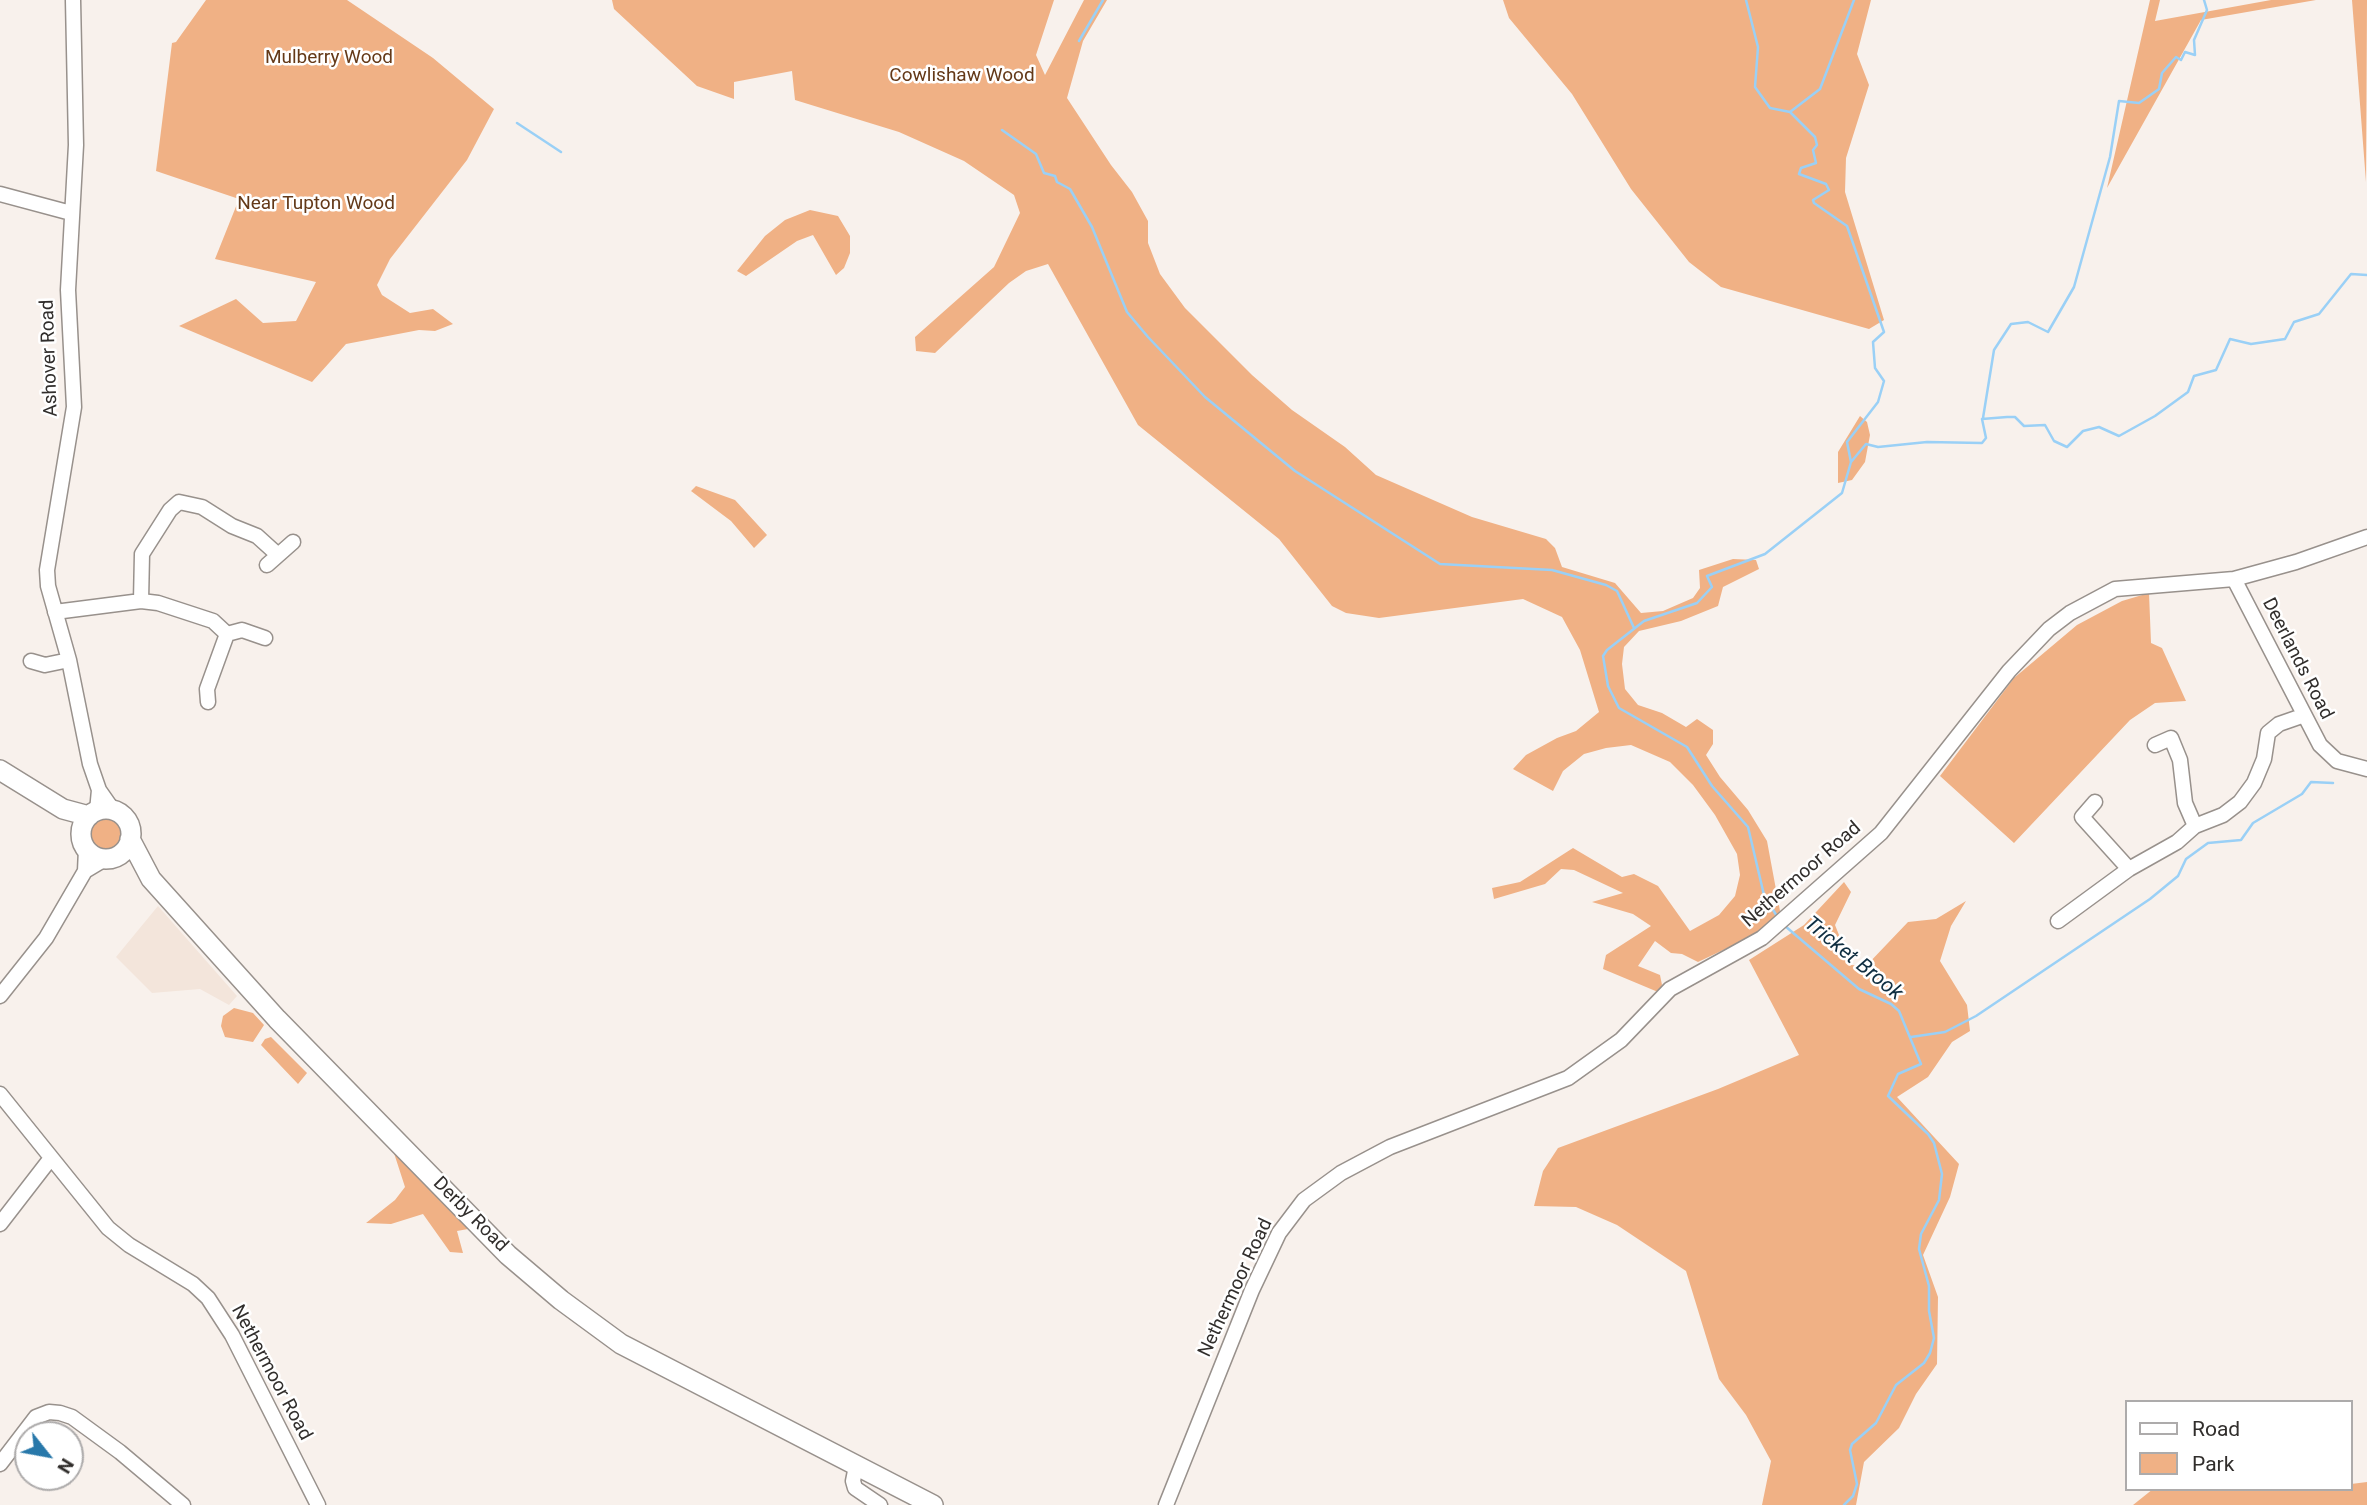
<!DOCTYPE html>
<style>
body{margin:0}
#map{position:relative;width:2367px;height:1505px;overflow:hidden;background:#f8f1ec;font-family:Roboto,sans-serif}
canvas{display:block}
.legend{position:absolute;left:2125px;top:1400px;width:228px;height:91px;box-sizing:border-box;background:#fff;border:2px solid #adabab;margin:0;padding:9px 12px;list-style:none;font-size:21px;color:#312e2c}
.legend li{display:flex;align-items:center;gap:14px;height:35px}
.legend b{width:35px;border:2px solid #adabab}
.north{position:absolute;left:14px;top:1421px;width:70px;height:70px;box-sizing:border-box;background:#fff;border:2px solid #adabab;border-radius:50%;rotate:121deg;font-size:19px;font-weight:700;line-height:28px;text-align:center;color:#312e2c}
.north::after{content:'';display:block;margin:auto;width:24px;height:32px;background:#2878aa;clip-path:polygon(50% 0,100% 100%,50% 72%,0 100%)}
</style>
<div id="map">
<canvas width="2367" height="1505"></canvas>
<ul class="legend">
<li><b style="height:9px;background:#fff"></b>Road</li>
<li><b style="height:19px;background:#f0b185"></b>Park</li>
</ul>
<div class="north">N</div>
</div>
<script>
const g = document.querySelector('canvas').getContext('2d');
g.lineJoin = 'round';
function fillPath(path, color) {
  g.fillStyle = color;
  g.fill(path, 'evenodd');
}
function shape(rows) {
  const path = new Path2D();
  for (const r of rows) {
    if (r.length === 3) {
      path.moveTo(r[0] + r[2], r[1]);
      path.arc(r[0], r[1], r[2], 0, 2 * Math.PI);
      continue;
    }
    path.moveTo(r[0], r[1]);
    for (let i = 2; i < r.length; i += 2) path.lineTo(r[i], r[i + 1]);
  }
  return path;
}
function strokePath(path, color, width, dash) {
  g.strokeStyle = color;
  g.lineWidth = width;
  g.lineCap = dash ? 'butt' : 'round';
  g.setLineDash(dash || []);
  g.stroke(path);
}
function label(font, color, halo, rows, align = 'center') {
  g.font = font + ' Roboto,sans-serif';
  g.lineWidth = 5;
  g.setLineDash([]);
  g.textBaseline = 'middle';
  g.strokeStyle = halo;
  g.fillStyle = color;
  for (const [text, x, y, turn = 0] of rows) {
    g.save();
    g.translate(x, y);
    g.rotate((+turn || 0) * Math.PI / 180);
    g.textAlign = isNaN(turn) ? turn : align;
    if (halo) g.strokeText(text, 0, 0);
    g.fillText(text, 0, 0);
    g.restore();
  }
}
const built = shape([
 [158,906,237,996,229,1005,200,989,152,993,116,957]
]);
const green = shape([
 [206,0,347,0,433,58,494,109,467,160,390,259,377,285,382,295,410,313,433,309,453,324,435,331,419,330,346,344,312,382,179,326,236,299,263,323,296,321,316,282,215,259,239,199,156,171,172,43,176,42],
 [612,0,1054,0,1036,55,1045,75,1084,0,1107,0,1083,41,1067,98,1111,165,1132,192,1148,221,1148,243,1160,274,1185,308,1252,375,1292,410,1345,447,1376,475,1472,517,1546,539,1555,548,1562,567,1615,583,1641,613,1663,611,1693,598,1700,588,1699,570,1733,559,1756,560,1759,569,1723,587,1718,606,1681,621,1639,631,1624,647,1622,664,1625,689,1638,705,1662,713,1686,727,1697,719,1713,730,1713,744,1706,755,1720,777,1748,810,1767,841,1780,911,1761,932,1698,962,1682,954,1671,953,1655,941,1638,966,1660,975,1662,985,1658,992,1603,969,1606,955,1651,926,1633,914,1592,902,1623,893,1574,870,1561,869,1545,884,1494,899,1492,888,1520,882,1573,848,1622,877,1634,874,1658,886,1690,931,1719,915,1735,896,1740,875,1737,854,1715,815,1693,785,1670,762,1631,745,1606,748,1584,754,1563,771,1553,791,1513,769,1526,755,1557,738,1576,731,1599,712,1580,650,1562,617,1523,599,1379,618,1346,613,1332,606,1279,539,1138,425,1048,264,1026,271,1009,283,935,353,916,351,915,337,994,267,1020,213,1014,195,964,161,899,132,795,100,792,71,734,82,734,99,697,86,614,9],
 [1503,0,1871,0,1857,54,1869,85,1846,158,1845,192,1884,320,1869,329,1721,287,1689,262,1631,189,1572,94,1509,18],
 [2150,0,2160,0,2155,21,2271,0,2316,0,2201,20,2107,188],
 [2352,0,2367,0,2366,182],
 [810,210,838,216,850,236,850,253,844,268,836,275,813,235,797,241,746,276,737,271,765,236,785,220],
 [1860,416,1867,422,1870,435,1865,462,1852,480,1838,483,1838,452],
 [696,486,735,500,767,535,754,548,731,521,691,491],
 [2149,593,2151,643,2162,648,2186,701,2155,703,2130,720,2014,843,1940,776,2014,678,2077,625,2122,601],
 [107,835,18],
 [1844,882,1851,892,1835,925,1851,965,1866,966,1908,922,1936,919,1966,901,1951,926,1940,961,1967,1005,1970,1031,1952,1042,1928,1077,1897,1097,1959,1164,1950,1197,1923,1255,1938,1297,1937,1364,1916,1394,1899,1428,1864,1462,1856,1505,1762,1505,1771,1461,1746,1415,1719,1379,1686,1271,1617,1225,1576,1207,1534,1206,1543,1171,1558,1148,1718,1089,1799,1055,1749,960,1804,925],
 [234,1008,253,1013,264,1025,253,1042,225,1037,221,1026,223,1016],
 [271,1037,307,1073,298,1084,261,1045,265,1039],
 [393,1150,468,1229,457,1231,463,1253,450,1252,423,1214,391,1224,366,1223,395,1200,405,1187],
 [2367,1482,2367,1505,2133,1505,2153,1489,2351,1489,2351,1484]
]);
const stream = shape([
 [1746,0,1758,47,1755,87,1770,108,1790,112,1815,137,1817,145,1813,150,1816,163,1801,168,1799,174,1826,184,1829,190,1813,200,1814,203,1847,226,1884,332,1873,342,1875,368,1884,381,1878,402,1847,442,1851,462],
 [1079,41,1103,0],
 [1790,112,1820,89,1854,0],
 [517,123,561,152],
 [1002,130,1036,154,1044,173,1055,176,1057,182,1070,189,1092,227,1127,312,1148,337,1205,397,1295,471,1440,564,1552,570,1606,585,1617,591,1634,628],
 [1983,418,1994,350,2011,324,2028,322,2048,332,2074,287,2110,157,2119,101,2139,103,2159,89,2162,73,2176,57,2181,60,2185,52,2195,55,2194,40,2207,10,2204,0],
 [1778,918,1764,895,1748,827,1712,786,1687,747,1619,708,1608,686,1603,656,1607,650,1644,621,1697,603,1712,587,1707,576,1765,554,1842,493,1851,462,1866,444,1878,447,1927,442,1982,443,1986,438,1982,419,2007,417,2015,417,2024,426,2045,425,2054,441,2067,447,2083,431,2099,427,2119,436,2155,416,2188,392,2194,376,2216,370,2230,339,2251,344,2285,339,2294,322,2319,314,2351,274,2367,275],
 [1785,926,1859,989,1891,1004,1899,1011,1921,1064,1898,1074,1888,1096,1928,1134,1934,1143,1942,1174,1939,1200,1921,1234,1919,1249,1929,1286,1929,1311,1934,1338,1930,1353,1924,1363,1896,1385,1876,1423,1852,1444,1850,1450,1857,1484,1853,1496,1844,1505],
 [1911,1037,1945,1032,1976,1016,2150,899,2178,876,2186,859,2208,843,2241,840,2253,823,2302,794,2311,782,2333,783]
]);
const minor = shape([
 [73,0,76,145,68,290,74,407,47,570,48,586,69,660,90,764,99,790,113,810],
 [0,194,71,213],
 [267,565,293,542],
 [2234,579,2320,745,2337,761,2367,769],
 [141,601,142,554,170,510,179,502,202,507,232,526,257,536,278,555],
 [55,612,141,601,158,603,213,621,227,634],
 [31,661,45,665,69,660],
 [208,702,207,689,227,634,242,630,265,638],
 [2155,745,2171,738,2180,760,2185,803,2195,826],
 [2095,802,2082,817,2129,869],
 [97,811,99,790],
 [85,871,105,859],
 [2058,921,2129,869,2177,842,2195,826,2223,815,2240,802,2254,783,2264,759,2268,733,2279,724,2302,716],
 [0,996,46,938,85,871,86,849],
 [0,1094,108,1228,129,1245,193,1284,208,1298,232,1335,318,1505],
 [0,1224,51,1158],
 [0,1464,36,1417,49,1412,60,1413,72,1417,120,1452,183,1505],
 [856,1466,853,1481,855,1488,880,1505],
 [1166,1505,1252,1290,1279,1233,1304,1200,1341,1173,1390,1147,1568,1078,1621,1040,1670,989,1762,938,1881,833,2009,671,2049,629,2070,613,2115,589,2234,579,2296,562,2367,537]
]);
const highway = shape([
 [0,770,63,809,89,816],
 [106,834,25],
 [130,839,151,879,277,1019,508,1255,561,1300,621,1344,933,1505]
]);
const parkNames = [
 ["Mulberry Wood",329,58],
 ["Cowlishaw Wood",962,76],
 ["Near Tupton Wood",316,204]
];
const streetNames = [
 ["Ashover Road",50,358,-92],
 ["Deerlands Road",2297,659,63],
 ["Nethermoor Road",1802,875,-41],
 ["Derby Road",470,1215,45],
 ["Nethermoor Road",1236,1288,-65],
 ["Nethermoor Road",271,1373,62]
];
const waterNames = [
 ["Tricket Brook",1853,959,39]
];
fillPath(built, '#f3e5db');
fillPath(green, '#f0b185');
strokePath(stream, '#9ad0f6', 2.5);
strokePath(minor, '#98918c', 17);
strokePath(highway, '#98918c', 22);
strokePath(minor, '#fff', 14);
strokePath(highway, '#fff', 19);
label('19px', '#643918', '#fff', parkNames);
label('19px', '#312e2c', '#fff', streetNames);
label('italic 21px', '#0f2e41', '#fff', waterNames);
</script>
